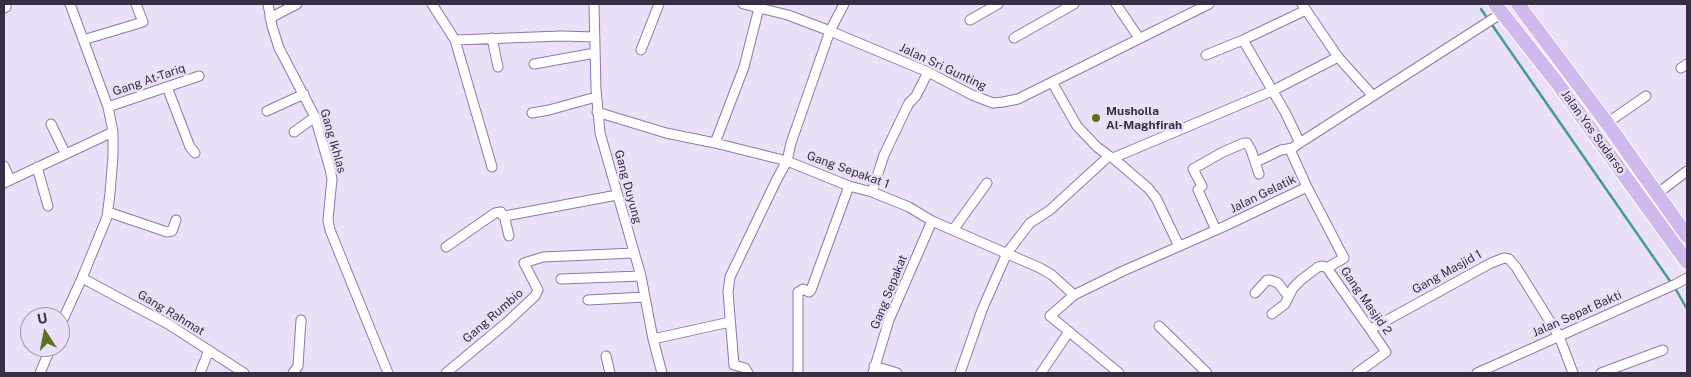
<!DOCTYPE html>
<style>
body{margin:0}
#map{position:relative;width:1691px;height:377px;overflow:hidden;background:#eae0f8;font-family:"Public Sans",sans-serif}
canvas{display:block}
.frame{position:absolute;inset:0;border:5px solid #372d44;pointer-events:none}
.north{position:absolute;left:20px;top:307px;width:50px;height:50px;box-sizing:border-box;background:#eae0f8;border:1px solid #a298b0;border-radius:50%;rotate:349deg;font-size:14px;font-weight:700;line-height:20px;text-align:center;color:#372d44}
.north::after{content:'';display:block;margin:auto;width:18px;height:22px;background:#5b7223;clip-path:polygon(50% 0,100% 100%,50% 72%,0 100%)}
</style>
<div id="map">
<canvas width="1691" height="377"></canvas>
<div class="frame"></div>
<div class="north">U</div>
</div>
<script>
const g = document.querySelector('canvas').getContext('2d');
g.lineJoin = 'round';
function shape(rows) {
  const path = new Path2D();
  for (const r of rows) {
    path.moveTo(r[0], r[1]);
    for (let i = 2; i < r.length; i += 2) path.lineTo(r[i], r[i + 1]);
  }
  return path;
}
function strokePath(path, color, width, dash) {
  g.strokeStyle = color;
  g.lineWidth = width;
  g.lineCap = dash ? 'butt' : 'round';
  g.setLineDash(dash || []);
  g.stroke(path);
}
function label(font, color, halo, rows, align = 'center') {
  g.font = font + ' "Public Sans",sans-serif';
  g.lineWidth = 5;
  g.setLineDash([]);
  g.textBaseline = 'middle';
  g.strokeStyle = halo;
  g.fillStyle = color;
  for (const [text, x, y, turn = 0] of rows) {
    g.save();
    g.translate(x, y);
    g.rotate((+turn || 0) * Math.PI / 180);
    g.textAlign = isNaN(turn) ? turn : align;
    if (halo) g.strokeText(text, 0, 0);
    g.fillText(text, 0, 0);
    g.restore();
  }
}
const stream = shape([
 [1481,9,1670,281],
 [1675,288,1687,309]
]);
const minor = shape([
 [268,4,272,26,279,48,315,117,330,169,332,179,328,220,330,230,388,373],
 [432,4,455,40,492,167],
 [594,4,596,89,600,133,641,276,653,339,662,373],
 [743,4,788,15,830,31,928,72,972,95,993,103,1003,102,1018,99,1209,4],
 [1116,4,1139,38],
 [1302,4,1338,57,1373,96],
 [4,8,6,7,5,4],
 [270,18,297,4],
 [970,20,998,4],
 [492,38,498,67],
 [1014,38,1074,4],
 [83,40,143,22,136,4],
 [455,40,561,36,595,37],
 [641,50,659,4],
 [1206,55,1243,40],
 [534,64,595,53],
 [1681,68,1687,64],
 [1052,82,1077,126,1097,147,1109,156,1113,158,1148,188,1156,198,1179,246],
 [167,87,190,147,195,153],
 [108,107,199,76],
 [267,111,304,94],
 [597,112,666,133,715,143,787,161,849,186,872,192,909,207,932,221,1040,268,1052,275,1074,295],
 [532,113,549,110,596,97],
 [1607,123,1646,96],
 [51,124,65,153],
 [294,132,315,117],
 [715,143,744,67,760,4],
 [1300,143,1285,112,1243,40,1306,10],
 [1113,158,1272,91,1338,57],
 [1256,162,1281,150,1293,148],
 [4,166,10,180],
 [37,167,48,206],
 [4,183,113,132],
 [1307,187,1344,258,1327,268,1386,352,1357,373],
 [872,192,884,155,905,111,909,103,916,96,928,72],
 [1658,193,1687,171],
 [108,212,167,232,172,231,176,220],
 [504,215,509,236],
 [953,230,987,183],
 [1216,230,1198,190,1202,186,1193,169,1223,152,1244,143,1247,143,1251,150,1259,174],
 [446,247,495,213,501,212,502,215,505,216,617,195],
 [82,278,168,324,244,373],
 [561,279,641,276],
 [1255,293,1267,280,1270,280,1278,283,1288,296],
 [588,300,645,297],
 [1272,314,1285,304,1293,288,1301,280,1318,267,1323,266,1327,268],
 [60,326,82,278,107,217,110,193,113,156,113,132,108,107,70,4],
 [1159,326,1207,373],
 [1371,329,1491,263,1504,258,1509,259,1516,267,1559,336,1573,373],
 [653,339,730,322],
 [606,356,610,373],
 [874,366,897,373],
 [40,373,51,347],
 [200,373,209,350],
 [293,373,298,366,301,320],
 [446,373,505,324,535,296,538,290,524,263,543,257,634,253],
 [748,373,745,368,734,365,728,292,730,277,776,181,787,161,791,143,830,31,844,4],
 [798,373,798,292,803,289,809,292,811,290,849,186],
 [873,373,889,320,932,221],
 [960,373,982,310,1007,253,1030,223,1050,210,1109,156],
 [1041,373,1068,333],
 [1119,373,1050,316,1074,295,1123,271,1223,227,1307,187,1292,154,1291,150,1295,146,1502,13],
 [1477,373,1676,284,1687,278],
 [1601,373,1663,350]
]);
const primary = shape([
 [1495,4,1558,84,1687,262],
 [1518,4,1607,123,1687,236]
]);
const markers = [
 [1096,118,5,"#5b7223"]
];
const streetNames = [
 ["Jalan Sri Gunting",943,67,25],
 ["Gang At-Tariq",149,80,-19],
 ["Jalan Yos Sudarso",1593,132,54],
 ["Gang Ikhlas",333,141,74],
 ["Gang Sepakat 1",848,170,20],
 ["Gang Duyung",628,187,75],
 ["Jalan Gelatik",1263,194,-26],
 ["Gang Masjid 1",1447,272,-29],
 ["Gang Sepakat",889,292,-68],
 ["Gang Masjid 2",1366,301,55],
 ["Gang Rahmat",171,313,31],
 ["Jalan Sepat Bakti",1577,314,-24],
 ["Gang Rumbio",493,316,-41]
];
const poiNames = [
 ["Musholla",1106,111],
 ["Al-Maghfirah",1106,125]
];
strokePath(stream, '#459d92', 2.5);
strokePath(minor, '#8f77ae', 11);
strokePath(primary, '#fff', 16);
strokePath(minor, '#fff', 9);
strokePath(primary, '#d0b9ec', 14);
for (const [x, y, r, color] of markers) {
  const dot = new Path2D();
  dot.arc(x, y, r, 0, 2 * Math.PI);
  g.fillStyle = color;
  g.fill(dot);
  strokePath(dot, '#eae0f8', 2);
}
label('12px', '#372d44', '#eae0f8', streetNames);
label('bold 12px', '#372d44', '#eae0f8', poiNames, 'left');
</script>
